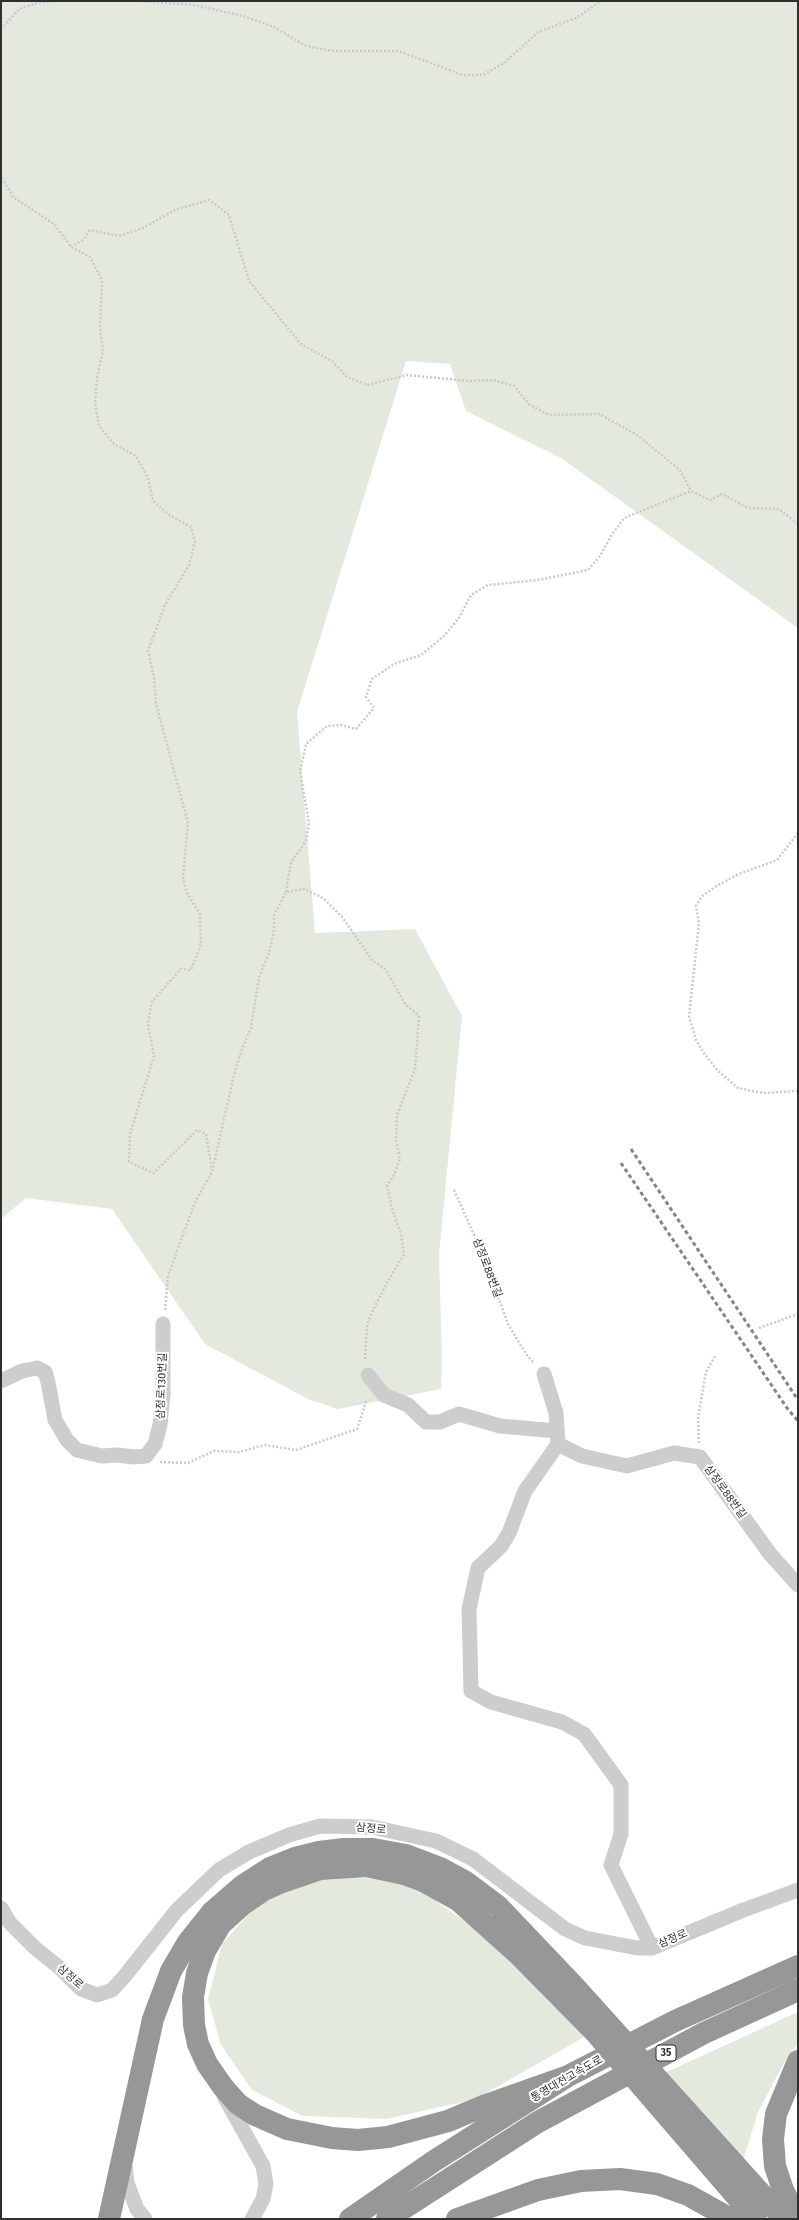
<!DOCTYPE html>
<meta charset="utf-8">
<style>
body{margin:0}
#map{position:relative;width:799px;height:2220px;overflow:hidden;background:#fff;font-family:"Fira Sans",sans-serif}
canvas{display:block}
.frame{position:absolute;inset:0;border:2px solid #303030;pointer-events:none}
</style>
<div id="map">
<canvas width="799" height="2220"></canvas>
<div class="frame"></div>
</div>
<script>
const g = document.querySelector('canvas').getContext('2d');
g.lineJoin = 'round';
function fillPath(path, color) {
  g.fillStyle = color;
  g.fill(path, 'evenodd');
}
function shape(rows) {
  const path = new Path2D();
  for (const r of rows) {
    path.moveTo(r[0], r[1]);
    for (let i = 2; i < r.length; i += 2) path.lineTo(r[i], r[i + 1]);
  }
  return path;
}
function strokePath(path, color, width, dash) {
  g.strokeStyle = color;
  g.lineWidth = width;
  g.lineCap = dash ? 'butt' : 'round';
  g.setLineDash(dash || []);
  g.stroke(path);
}
function label(font, color, halo, rows, align = 'center') {
  g.font = font + ' "Fira Sans","Noto Sans KR",sans-serif';
  g.lineWidth = 4;
  g.setLineDash([]);
  g.textBaseline = 'middle';
  g.strokeStyle = halo;
  g.fillStyle = color;
  for (const [text, x, y, turn = 0] of rows) {
    g.save();
    g.translate(x, y);
    g.rotate((+turn || 0) * Math.PI / 180);
    g.textAlign = isNaN(turn) ? turn : align;
    if (halo) g.strokeText(text, 0, 0);
    g.fillText(text, 0, 0);
    g.restore();
  }
}
const green = shape([
 [1,1,798,1,798,628,561,458,466,411,450,364,406,361,297,712,315,933,415,929,462,1016,439,1254,442,1361,441,1389,338,1409,308,1399,205,1344,112,1209,26,1198,1,1219],
 [332,1875,409,1882,486,1936,586,2036,476,2099,386,2119,303,2116,252,2090,221,2045,208,2000,222,1944,264,1897],
 [798,2012,798,2044,786,2059,758,2112,740,2170,660,2075]
]);
const path = shape([
 [141,1,194,5,243,16,274,27,306,46,333,51,398,51,463,75,483,75,504,63,538,32,576,18,601,1],
 [1,29,19,9,41,2,55,1],
 [1,179,4,181,13,197,54,224,71,247,90,257,102,280,100,329,103,351,97,378,95,403,99,426,114,444,136,456,148,478,153,501,169,515,191,527,195,541,189,565,165,605,148,651,154,677,156,704,188,823,183,878,187,893,200,914,201,944,191,970,181,969,151,1003,148,1026,154,1056,130,1134,129,1162,154,1173,197,1130,206,1134,212,1170],
 [71,247,83,240,90,230,119,236,143,228,175,210,209,200,229,215,249,281,301,344,332,361,347,377,367,385,407,375,469,381,493,380,514,386,530,405,549,415,599,414,637,435,680,470,691,491],
 [798,833,777,860,739,874,718,885,702,896,696,906,699,923,689,1016,696,1040,703,1052,717,1070,738,1088,763,1093,798,1091],
 [286,892,291,862,306,841,309,823,300,771,306,744,327,726,341,725,356,729,374,708,366,697,372,679,394,664,421,655,444,636,459,618,471,595,488,585,538,580,588,570,600,556,611,536,624,518,691,491,710,500,722,494,748,508,779,509,798,524],
 [454,1190,483,1255,508,1324,526,1354,534,1363],
 [165,1310,168,1276,195,1202,212,1172,234,1075,242,1049,251,1028,259,977,269,953,274,930,274,915,286,892,304,889,323,898,343,918,372,960,386,970,405,1004,419,1016,415,1069,397,1115,396,1140,400,1159,394,1175,387,1186,392,1209,401,1234,404,1255,389,1279,371,1314,367,1325,365,1361],
 [759,1328,798,1314],
 [699,1443,698,1418,706,1372,715,1356],
 [160,1462,188,1463,214,1451,239,1452,265,1445,296,1450,357,1429,367,1399]
]);
const minor = shape([
 [544,1374,556,1413,558,1444,525,1491,509,1533,501,1546,478,1568,469,1609,471,1691,491,1702,562,1722,584,1734,621,1785,621,1834,611,1865,652,1948],
 [368,1375,384,1395,408,1405,426,1422,440,1422,459,1414,500,1426,557,1431],
 [1,1381,22,1371,37,1368,45,1372,48,1382,55,1420,67,1440,77,1450,102,1456,118,1455,133,1457,146,1456,155,1444,160,1425,163,1394,163,1324],
 [558,1444,582,1456,627,1466,674,1453,700,1457,770,1554,798,1585],
 [1,1908,10,1923,35,1948,60,1968,81,1989,97,1995,112,1990,124,1977,177,1910,219,1870,249,1852,289,1835,320,1826,372,1827,436,1841,473,1859,565,1929,585,1938,637,1948,652,1948,741,1911,798,1890],
 [224,2096,263,2166,266,2184,263,2199,252,2219],
 [125,2166,127,2183,137,2209,145,2219]
]);
const highway = shape([
 [568,2076,486,2105,448,2121,388,2137,358,2140,332,2138,287,2129,255,2115,238,2104,223,2087,207,2064,198,2044,194,2025,193,1997,197,1973,205,1951,221,1924,242,1905,264,1890,282,1882,320,1869,366,1866,404,1874,423,1881,459,1901,518,1954,595,2032,756,2219],
 [109,2219,153,2019,171,1971,188,1942,212,1912,242,1886,270,1868,295,1858,319,1852,344,1849,373,1849,406,1855,440,1868,466,1882,498,1906,575,1987,784,2219],
 [350,2219,434,2161,568,2076,675,2021,798,1966],
 [387,2219,538,2122,704,2033,798,1990],
 [457,2219,538,2190,581,2181,620,2179,657,2184,688,2195,731,2219],
 [798,2219,783,2190,775,2166,773,2139,776,2114,798,2061]
]);
const rail = shape([
 [631,1149,798,1400],
 [621,1163,787,1408,798,1421]
]);
const shields = [
 [666,2053,20]
];
const shieldNames = [
 ["35",666,2053]
];
const streetNames = [
 ["삼정로88번길",487,1268,69],
 ["삼정로130번길",162,1386,-88],
 ["삼정로88번길",725,1492,54],
 ["삼정로",371,1829,6],
 ["삼정로",673,1939,-23],
 ["삼정로",70,1977,41],
 ["통영대전고속도로",567,2079,-30]
];
fillPath(green, '#e4e9dd');
strokePath(path, '#cacaca', 2.5, [2, 2]);
strokePath(minor, '#cdcdcd', 15);
strokePath(highway, '#979797', 22);
strokePath(rail, '#858585', 3, [4, 3]);
for (const [x, y, w] of shields) {
  const box = new Path2D();
  box.roundRect(x - w / 2, y - 8, w, 16, 3);
  g.fillStyle = '#fff';
  g.fill(box);
  strokePath(box, '#303030', 1);
}
label('bold 10px', '#303030', null, shieldNames);
label('11px', '#303030', '#fff', streetNames);
</script>
